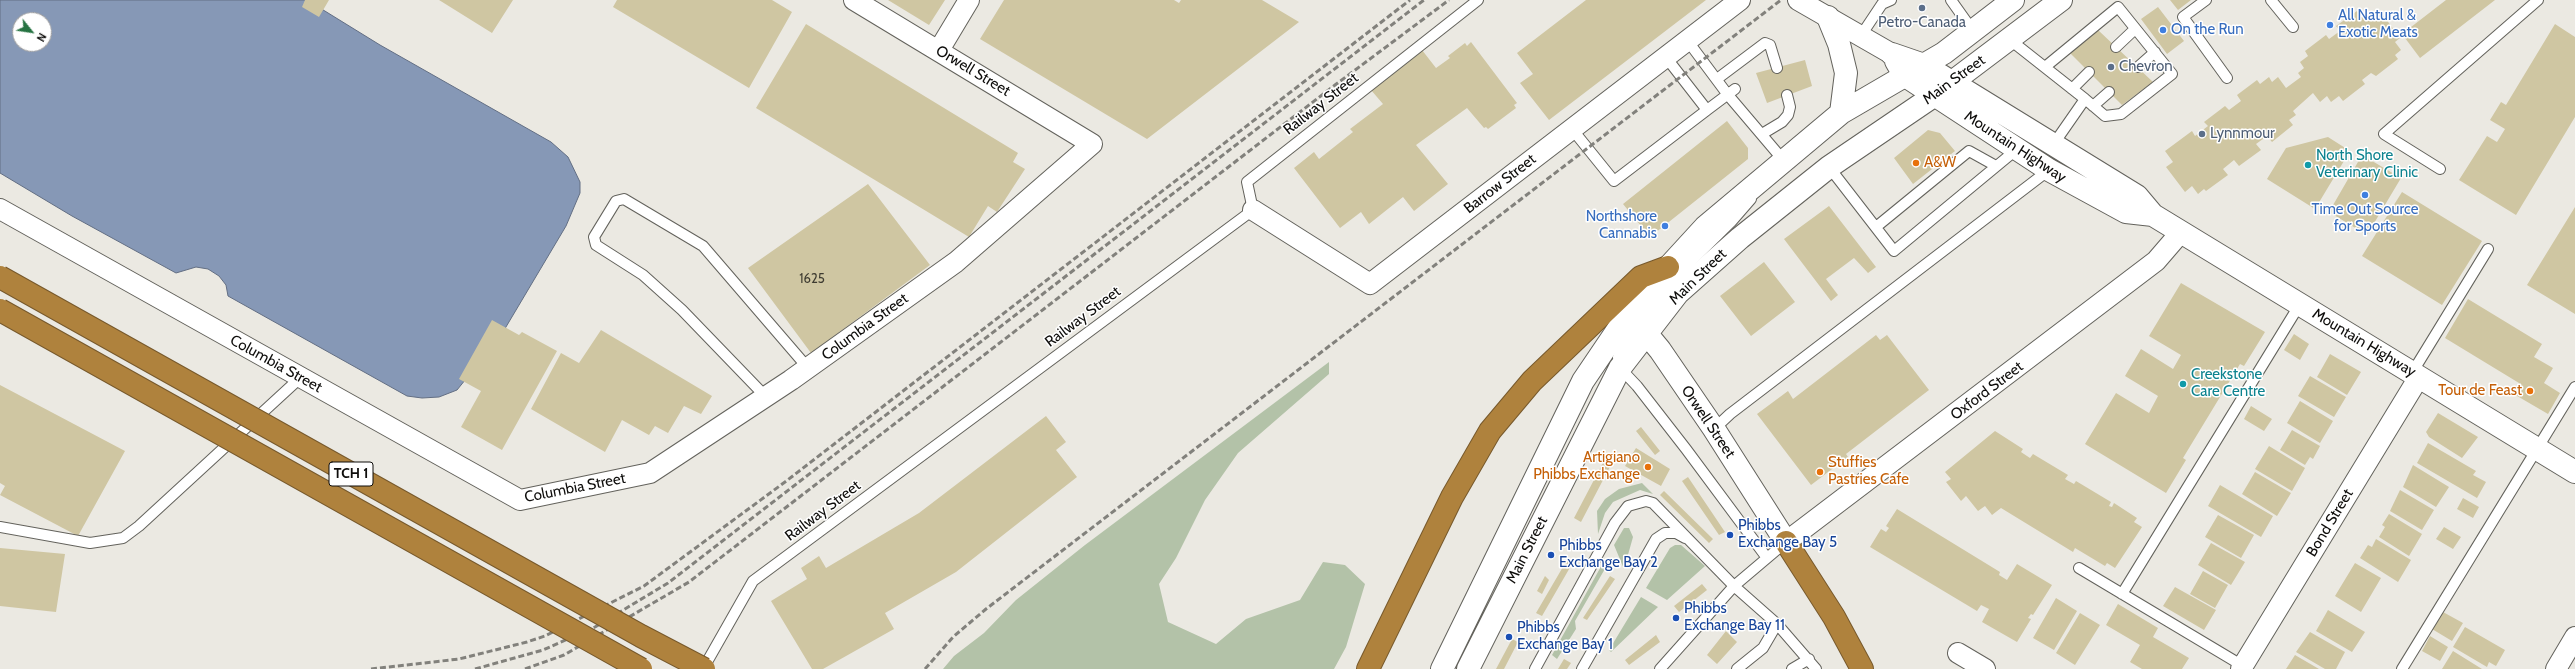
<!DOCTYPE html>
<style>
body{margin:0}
#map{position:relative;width:2575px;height:669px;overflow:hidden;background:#ebe9e2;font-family:Cabin,sans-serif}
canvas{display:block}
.north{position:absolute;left:12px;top:12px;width:40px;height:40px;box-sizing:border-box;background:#fff;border:1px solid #9f9e9d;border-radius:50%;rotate:120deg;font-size:11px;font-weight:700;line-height:16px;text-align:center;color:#0e0d0b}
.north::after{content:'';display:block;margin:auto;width:14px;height:18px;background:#267342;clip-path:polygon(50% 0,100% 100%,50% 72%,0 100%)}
</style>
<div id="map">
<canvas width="2575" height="669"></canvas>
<div class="north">N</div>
</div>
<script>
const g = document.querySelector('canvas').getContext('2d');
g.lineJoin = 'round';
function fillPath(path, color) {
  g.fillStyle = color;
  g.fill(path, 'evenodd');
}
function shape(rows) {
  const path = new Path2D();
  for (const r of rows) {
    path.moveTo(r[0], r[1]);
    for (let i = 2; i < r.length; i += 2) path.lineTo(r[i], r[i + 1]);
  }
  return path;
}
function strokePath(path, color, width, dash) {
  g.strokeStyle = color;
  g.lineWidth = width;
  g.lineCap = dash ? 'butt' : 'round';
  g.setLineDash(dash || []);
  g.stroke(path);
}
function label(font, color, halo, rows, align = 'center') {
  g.font = font + ' Cabin,sans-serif';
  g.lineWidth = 3;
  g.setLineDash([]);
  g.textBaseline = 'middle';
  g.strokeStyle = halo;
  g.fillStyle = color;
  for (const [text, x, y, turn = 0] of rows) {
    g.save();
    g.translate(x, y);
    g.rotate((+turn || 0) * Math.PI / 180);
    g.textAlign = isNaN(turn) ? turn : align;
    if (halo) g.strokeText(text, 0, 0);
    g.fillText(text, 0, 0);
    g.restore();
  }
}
const green = shape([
 [1329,362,1329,374,1238,453,1205,500,1176,558,1159,584,1168,622,1216,644,1246,619,1300,600,1323,562,1345,565,1365,584,1346,647,1334,669,943,669,954,656,984,633,1016,600,1085,545],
 [1642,483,1653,494,1640,490,1613,502,1605,513,1598,534,1597,511,1605,499,1619,489],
 [1624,528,1629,528,1633,537,1624,569,1614,545],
 [1675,545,1681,545,1705,566,1667,600,1646,588,1670,548],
 [1604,561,1606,567,1575,621,1576,629,1557,659,1552,655],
 [1641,597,1658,607,1611,652,1609,650]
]);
const water = shape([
 [0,0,307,0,380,45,551,142,568,157,580,182,580,193,566,226,500,337,457,390,439,397,422,398,407,396,228,296,226,285,219,276,208,269,196,267,176,273,72,216,0,173,0,0],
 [20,20,44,20,44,44,20,44,20,20]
]);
const building = shape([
 [305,0,329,0,319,17,302,7],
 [439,0,513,0,492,33],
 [617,0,772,0,792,12,749,88,613,7],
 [888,0,945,0,929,25],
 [1004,0,1174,0,1179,3,1181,0,1262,0,1299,22,1147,139,980,39],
 [1586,0,1706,0,1549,120,1520,83,1533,74,1517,53],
 [2170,0,2191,0,2178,10],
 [2446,0,2495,0,2420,58,2402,34],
 [2158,7,2184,41,2167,54,2141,19],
 [2357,11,2361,17,2370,11,2374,16,2380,11,2400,38,2395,42,2401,50,2395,55,2398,59,2376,76,2371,73,2362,80,2365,84,2343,101,2339,96,2331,102,2327,96,2320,102,2313,93,2293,111,2296,115,2289,120,2293,125,2272,142,2267,136,2256,144,2261,150,2239,166,2234,160,2223,169,2228,175,2206,191,2204,189,2198,194,2192,186,2185,192,2166,167,2173,162,2165,151,2192,131,2195,136,2208,126,2204,122,2225,106,2229,110,2241,101,2237,95,2257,80,2260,84,2269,77,2272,82,2278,77,2286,88,2301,77,2298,73,2304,68,2300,62,2308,56,2305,51,2326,35,2329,39,2340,31,2336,26],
 [806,24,1018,153,1013,162,1025,169,997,212,988,206,969,237,756,108],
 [2555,24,2575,37,2575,117,2516,215,2459,180,2487,136,2497,142,2505,129,2490,120,2501,102,2506,105],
 [2098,30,2153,82,2122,105,2069,52],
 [1471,42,1517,103,1514,105,1516,108,1488,129,1486,127,1484,128,1467,108,1416,145,1448,184,1414,211,1403,197,1369,224,1361,212,1340,228,1294,168,1314,152,1319,159,1353,132,1350,129,1383,104,1371,90,1422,50,1436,68,1450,58,1448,56,1465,43,1467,46],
 [1805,60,1812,86,1767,103,1756,73],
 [1727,121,1748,148,1748,159,1650,237,1623,204],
 [1928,130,1940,133,1955,151,1913,184,1894,158],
 [2328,137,2350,151,2315,209,2267,179,2286,148],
 [2362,155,2401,178,2367,235,2329,212],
 [868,184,930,265,811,353,748,268],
 [2402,192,2482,241,2442,305,2362,256],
 [1829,206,1876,267,1868,273,1854,258,1826,279,1838,295,1831,301,1784,239],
 [2575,207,2575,314,2527,285],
 [1764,262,1795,302,1751,336,1720,296],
 [2181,283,2265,332,2244,366,2240,364,2183,458,2186,460,2166,493,2085,444,2116,393,2149,413,2158,396,2125,376,2141,349,2173,369,2181,355,2149,336],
 [2468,299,2542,344,2534,357,2553,368,2544,383,2560,393,2548,414,2512,393,2519,383,2445,338],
 [492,320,519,335,522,332,557,351,502,450,461,427,481,391,459,379],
 [601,330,712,396,701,414,684,406,668,433,655,426,649,435,622,420,605,452,531,409,561,353,579,363],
 [2294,334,2309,344,2300,360,2284,350],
 [1876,335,1880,340,1887,335,1929,390,1846,454,1848,457,1811,485,1757,414,1788,391,1793,399],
 [2330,354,2361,372,2347,395,2317,377],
 [2310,376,2346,397,2334,417,2298,396],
 [0,385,125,451,78,536,0,495,5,486,0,483],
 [2300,401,2333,421,2320,443,2287,423],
 [2251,406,2272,419,2264,431,2244,419],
 [2438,413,2478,437,2462,458,2429,437,2426,432],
 [1046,416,1066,442,1056,450,1077,477,956,572,885,613,894,629,823,669,812,669,771,601,807,579,801,568,819,556,826,568,919,513],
 [1641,427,1660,451,1655,455,1636,431],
 [2292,430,2320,446,2313,459,2310,457,2305,465,2280,450],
 [1995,431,2023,449,2021,452,2030,458,2033,454,2068,475,2065,479,2074,484,2076,481,2111,502,2109,506,2112,507,2114,503,2137,518,2134,522,2142,527,2115,568,2107,563,2105,566,2075,548,2073,552,2001,508,1992,515,1985,506,1978,511,1966,496,1961,501,1946,482,1951,479,1945,472],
 [2428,443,2476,471,2473,475,2486,482,2477,498,2417,463],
 [2269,446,2305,468,2292,491,2255,469],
 [1636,448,1670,469,1661,486,1625,466],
 [1606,457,1613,461,1581,522,1574,518],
 [2413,465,2449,487,2436,507,2403,487],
 [2255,472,2291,493,2277,516,2242,494],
 [1688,477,1725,532,1719,535,1682,481],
 [2220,485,2273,516,2261,537,2208,506],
 [2400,490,2434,510,2422,530,2390,511],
 [1664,491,1713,539,1709,543,1660,495],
 [2463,498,2479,507,2473,518,2457,509],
 [1897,509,2000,572,1999,575,2007,580,2017,564,2052,585,2033,615,2031,614,2028,618,2031,619,2017,642,1982,622,1989,609,1981,605,1977,611,1870,547,1881,529,1886,532,1889,528,1886,526],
 [2389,514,2422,534,2409,556,2379,537,2385,527,2382,525],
 [2218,515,2254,535,2241,558,2205,537],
 [2444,527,2461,537,2453,549,2436,539],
 [2376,539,2411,560,2398,582,2360,558,2368,545,2372,547],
 [2211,543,2245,562,2231,585,2198,565],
 [0,548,65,554,56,612,0,606],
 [1567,560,1572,564,1542,616,1536,613],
 [2355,563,2381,578,2361,612,2335,596],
 [2203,571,2228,585,2215,608,2190,594],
 [1545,576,1549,580,1542,594,1537,591],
 [1610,576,1615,579,1587,620,1583,618],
 [1702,584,1707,590,1679,612,1674,606],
 [2175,587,2216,610,2204,630,2163,606],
 [2056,598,2077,611,2054,650,2033,638],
 [2118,604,2158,628,2153,637,2189,658,2182,669,2142,669,2130,662,2140,645,2106,625],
 [2328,610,2365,632,2352,652,2316,631],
 [2443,612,2463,623,2452,641,2432,629],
 [2080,613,2100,625,2075,665,2056,653],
 [2465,627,2505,650,2496,666,2489,662,2487,667,2453,647],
 [1726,631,1737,642,1717,664,1707,655],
 [2310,632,2345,652,2336,669,2325,669,2296,652],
 [1656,635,1660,642,1629,665,1625,660],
 [2430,636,2448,647,2440,661,2422,651],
 [1512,639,1518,642,1504,669,1496,669],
 [2453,651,2482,669,2442,669],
 [2295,655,2319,669,2286,669],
 [1564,659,1571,663,1567,669,1558,669]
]);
const service = shape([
 [1951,0,1973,31],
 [2206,0,2183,17,2227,78],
 [2271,0,2293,27],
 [1860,37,1882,4,1891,0],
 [2009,39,2085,99,2053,145],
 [1687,40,1728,95,1784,161],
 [2116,47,2135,29],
 [2045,67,2118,7,2172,74,2121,114,2105,116,2085,99],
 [2138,67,2155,52],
 [1717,79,1765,43,1770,45,1777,68],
 [2072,89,2089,72],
 [2093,106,2109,92],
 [1707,110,1735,89],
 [1572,129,1614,181,1707,110,1665,56],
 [1762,134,1782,122,1788,115,1790,107,1787,95],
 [1829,167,1894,251,2016,150],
 [2440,169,2384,134,2538,0],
 [1751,199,1731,222,1667,285,1628,332,1618,357,1620,368,1637,386,1686,449,1767,558],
 [1876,227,1969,151,1996,166],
 [2412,373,2488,249],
 [766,397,682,310,643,275,596,245,594,237,616,201,624,199,703,246,808,368],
 [1714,429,1730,414,2049,170],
 [0,527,90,543,123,538,139,526,300,378],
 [2079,568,2243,666],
 [2122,594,2300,304],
 [703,669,753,581,1253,210,1247,182,1478,0],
 [1535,669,1615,523,1628,506,1646,501,1653,503,1734,586,1777,624,1816,669],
 [1582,669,1656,539,1665,533,1676,533,1685,538],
 [1660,669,1734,586,1786,542],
 [1737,669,1763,648,1777,624],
 [1792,669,1809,659],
 [2402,669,2575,387]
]);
const minor = shape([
 [1798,0,1892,54],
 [939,50,969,0],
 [0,209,520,500,650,473,791,380,956,262,1092,144,854,0],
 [1253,210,1370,284,1740,0],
 [1786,542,2156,261,2181,232],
 [1958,653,1985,669],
 [2241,669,2419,377],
 [2556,669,2575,637]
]);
const tertiary = shape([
 [1892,54,1924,65,2137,196,2153,215,2575,472],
 [1896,61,1904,75,2049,170,2126,212,2153,215]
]);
const secondary = shape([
 [1828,17,1839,44,1846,73,1841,113],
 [1633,331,1646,333,1660,350,1714,429,1786,542],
 [1442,669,1583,381,1629,313,1650,287,1705,227,1841,113,1944,53,2013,0],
 [1468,669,1620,368,1678,293,1740,238,1829,167,1935,95,2061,0]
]);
const motorway = shape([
 [1786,542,1834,617,1862,669],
 [1368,669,1452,497,1490,431,1532,381,1641,277,1668,267]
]);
const rail = shape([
 [371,669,459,659,527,642,545,636,644,586,785,482,1410,0],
 [475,669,543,650,595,627,668,583,1424,0],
 [525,669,564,655,689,582,1335,85,1449,0],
 [925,669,953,637,986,609,1781,0]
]);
const motorwayBridge = shape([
 [0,277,641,636,704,669],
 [0,310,641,669]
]);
const markers = [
 [1922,8,4,"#5c6f8a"],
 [2330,25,4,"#3f7fe0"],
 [2163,30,4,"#3f7fe0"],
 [2111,67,4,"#5c6f8a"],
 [2202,134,4,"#5c6f8a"],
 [1916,163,4,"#e8710a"],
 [2308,165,4,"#0f9aa8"],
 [2365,195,4,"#3f7fe0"],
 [1665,226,4,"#3f7fe0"],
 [2183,384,4,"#0f9aa8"],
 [2530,391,4,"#e8710a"],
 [1648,467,4,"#e8710a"],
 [1820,472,4,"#e8710a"],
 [1730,535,4,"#1a4fb4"],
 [1551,555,4,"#1a4fb4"],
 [1676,618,4,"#1a4fb4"],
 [1509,637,4,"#1a4fb4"]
];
const numberNames = [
 ["1625",812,279]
];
const shields = [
 [351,474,44]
];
const shieldNames = [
 ["TCH 1",351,474]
];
const shopNames = [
 ["All Natural &",2338,16],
 ["Exotic Meats",2338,33],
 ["On the Run",2171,30],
 ["Time Out Source",2365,210,"center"],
 ["for Sports",2365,227,"center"],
 ["Northshore",1657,217,"right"],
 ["Cannabis",1657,234,"right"]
];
const serviceNames = [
 ["Petro-Canada",1922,23,"center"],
 ["Chevron",2119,67],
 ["Lynnmour",2210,134]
];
const streetNames = [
 ["Orwell Street",973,71,31],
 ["Main Street",1954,80,-36],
 ["Railway Street",1321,104,-38],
 ["Mountain Highway",2015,147,33],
 ["Barrow Street",1500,184,-38],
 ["Main Street",1698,277,-44],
 ["Railway Street",1083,317,-37],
 ["Columbia Street",865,327,-36],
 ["Mountain Highway",2364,343,31],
 ["Columbia Street",276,364,29],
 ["Oxford Street",1987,391,-37],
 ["Orwell Street",1708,422,56],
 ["Columbia Street",575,488,-11],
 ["Railway Street",823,511,-37],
 ["Bond Street",2330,523,-59],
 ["Main Street",1527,550,-63]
];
const cultureNames = [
 ["North Shore",2316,156],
 ["Veterinary Clinic",2316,173],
 ["Creekstone",2191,375],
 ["Care Centre",2191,392]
];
const foodNames = [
 ["A&W",1924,163],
 ["Tour de Feast",2522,391,"right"],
 ["Artigiano",1640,458,"right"],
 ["Phibbs Exchange",1640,475,"right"],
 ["Stuffies",1828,463],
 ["Pastries Cafe",1828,480]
];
const transitNames = [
 ["Phibbs",1738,526],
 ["Exchange Bay 5",1738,543],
 ["Phibbs",1559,546],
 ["Exchange Bay 2",1559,563],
 ["Phibbs",1684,609],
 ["Exchange Bay 11",1684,626],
 ["Phibbs",1517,628],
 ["Exchange Bay 1",1517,645]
];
fillPath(green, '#b3c2a8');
fillPath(water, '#8698b6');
strokePath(water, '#626e83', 1);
fillPath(building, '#cfc6a2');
strokePath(service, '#63625c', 12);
strokePath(minor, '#63625c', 22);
strokePath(tertiary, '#63625c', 24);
strokePath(secondary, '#63625c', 24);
strokePath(motorway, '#77592c', 24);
strokePath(service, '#fff', 10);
strokePath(minor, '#fff', 20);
strokePath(tertiary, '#fff', 22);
strokePath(secondary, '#fff', 22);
strokePath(motorway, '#af823d', 22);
strokePath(rail, '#82817c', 3, [6, 3]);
strokePath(motorwayBridge, '#77592c', 24, []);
strokePath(motorwayBridge, '#af823d', 22);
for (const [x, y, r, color] of markers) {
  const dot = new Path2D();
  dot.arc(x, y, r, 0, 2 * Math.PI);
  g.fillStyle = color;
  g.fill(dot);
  strokePath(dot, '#fff', 1.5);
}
label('13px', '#3e3b31', null, numberNames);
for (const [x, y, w] of shields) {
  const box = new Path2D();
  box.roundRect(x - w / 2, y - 12, w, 24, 3);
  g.fillStyle = '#fff';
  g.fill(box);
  strokePath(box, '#0e0d0b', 1);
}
label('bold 14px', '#0e0d0b', null, shieldNames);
label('15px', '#366cbe', '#fff', shopNames, 'left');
label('15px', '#4e5e75', '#fff', serviceNames, 'left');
label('15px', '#0e0d0b', '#fff', streetNames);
label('15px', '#0d838f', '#fff', cultureNames, 'left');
label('15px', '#c56008', '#fff', foodNames, 'left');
label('15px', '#164399', '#fff', transitNames, 'left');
</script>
